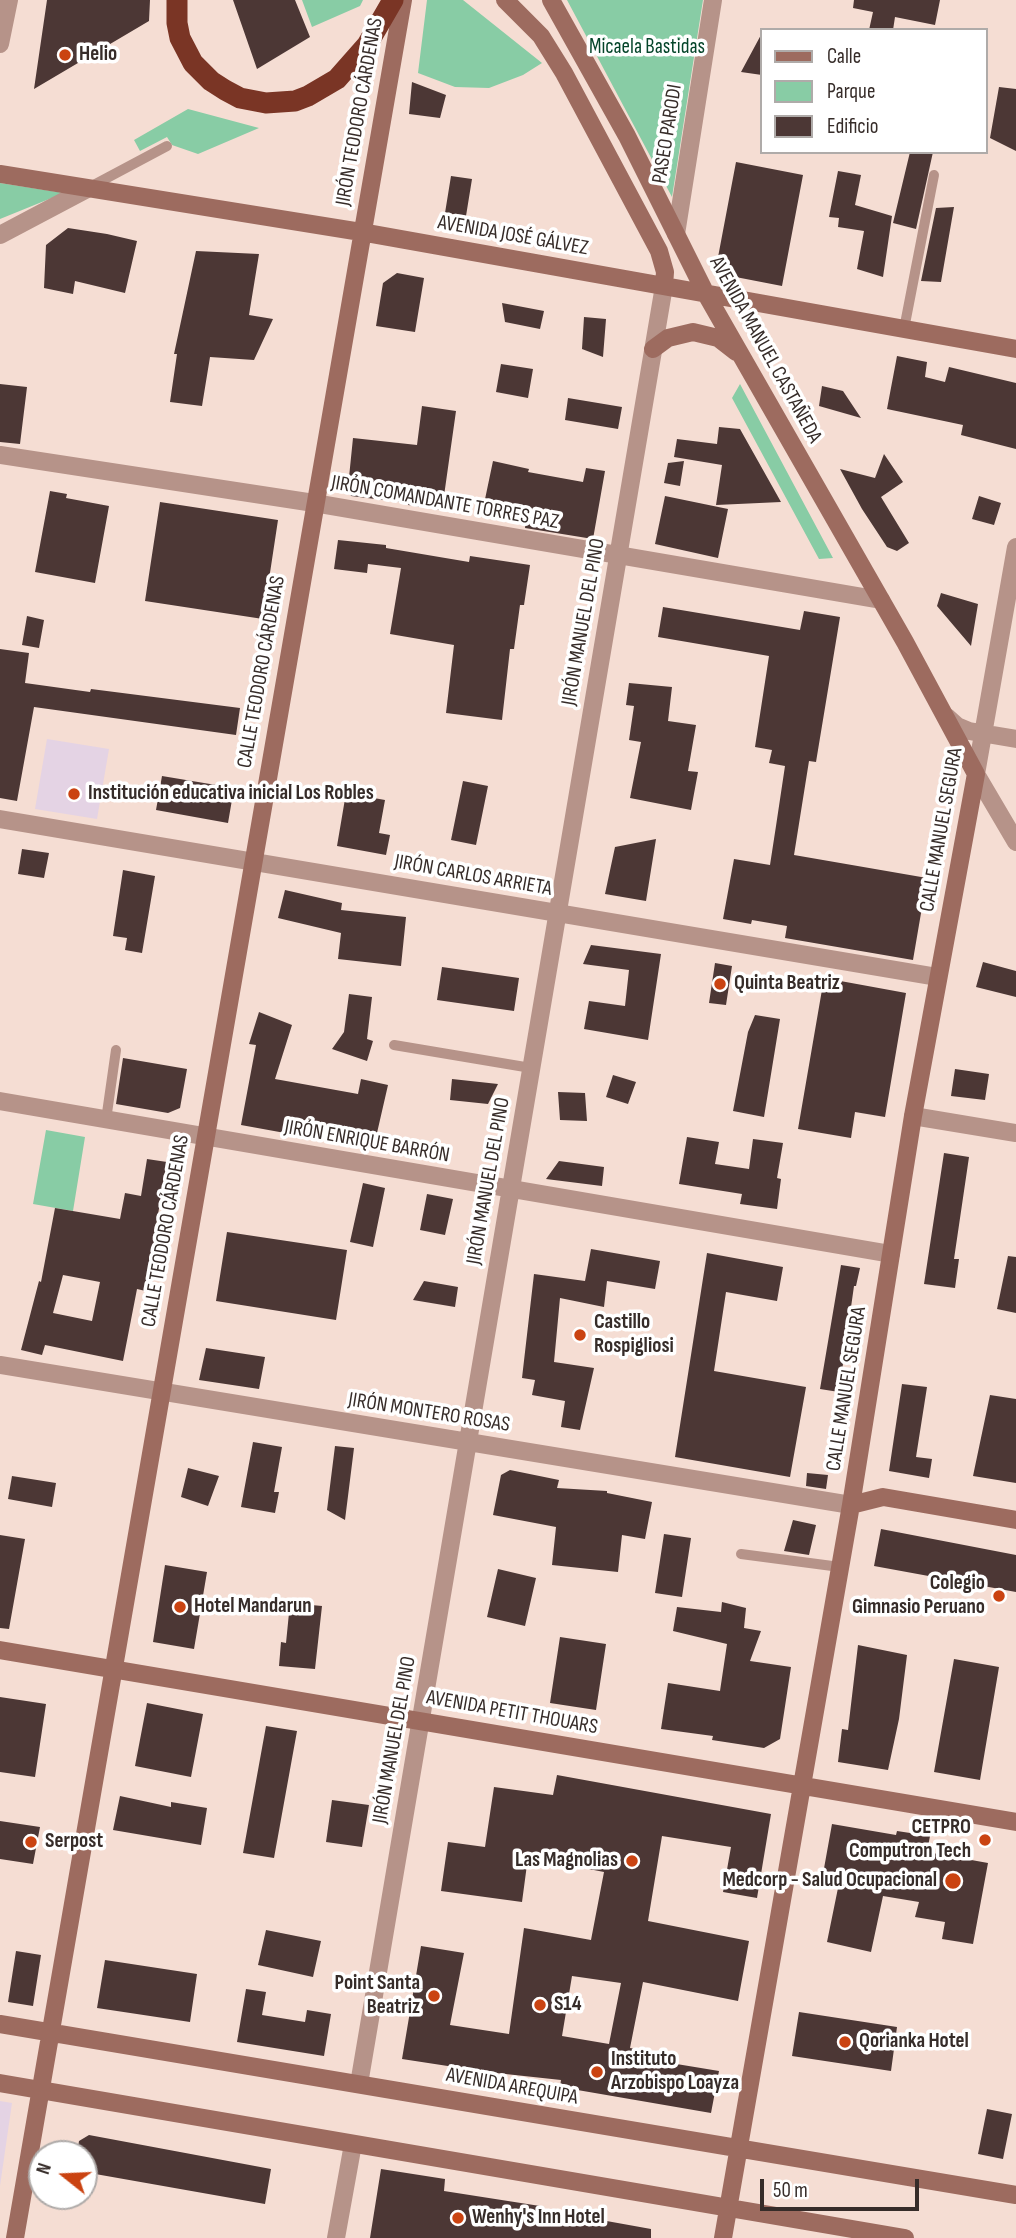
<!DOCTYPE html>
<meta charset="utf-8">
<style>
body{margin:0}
#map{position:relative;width:1016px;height:2238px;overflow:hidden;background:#f5ddd3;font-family:"Sofia Sans Condensed",sans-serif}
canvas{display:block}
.legend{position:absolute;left:760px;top:28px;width:228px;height:126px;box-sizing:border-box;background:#fff;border:2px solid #afaba9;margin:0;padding:9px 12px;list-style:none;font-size:21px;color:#362c29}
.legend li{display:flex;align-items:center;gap:14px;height:35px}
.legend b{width:35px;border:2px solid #afaba9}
.north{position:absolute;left:28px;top:2140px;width:70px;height:70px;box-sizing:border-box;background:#fff;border:2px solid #afaba9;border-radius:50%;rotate:288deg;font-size:19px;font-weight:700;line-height:28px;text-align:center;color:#362c29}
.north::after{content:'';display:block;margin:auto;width:24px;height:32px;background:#ca4311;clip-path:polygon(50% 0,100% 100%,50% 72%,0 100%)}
.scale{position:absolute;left:760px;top:2179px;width:159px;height:32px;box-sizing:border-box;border:4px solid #362c29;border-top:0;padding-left:9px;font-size:21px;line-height:24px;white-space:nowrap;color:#362c29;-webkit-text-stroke:5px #fff;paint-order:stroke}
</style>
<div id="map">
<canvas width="1016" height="2238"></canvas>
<ul class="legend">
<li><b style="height:9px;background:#9d6b5f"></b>Calle</li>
<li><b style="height:19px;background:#88cca5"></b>Parque</li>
<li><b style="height:19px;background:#4c3735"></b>Edificio</li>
</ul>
<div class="north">N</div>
<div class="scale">50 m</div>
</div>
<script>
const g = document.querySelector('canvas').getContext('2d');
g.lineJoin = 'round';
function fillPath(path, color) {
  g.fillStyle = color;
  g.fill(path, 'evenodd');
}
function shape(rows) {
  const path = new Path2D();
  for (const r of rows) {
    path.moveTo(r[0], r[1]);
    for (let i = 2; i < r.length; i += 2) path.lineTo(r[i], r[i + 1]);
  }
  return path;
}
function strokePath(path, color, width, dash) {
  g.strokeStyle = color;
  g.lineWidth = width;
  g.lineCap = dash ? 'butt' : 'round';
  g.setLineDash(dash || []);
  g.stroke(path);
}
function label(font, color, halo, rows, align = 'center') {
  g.font = font + ' "Sofia Sans Condensed",sans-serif';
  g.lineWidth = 7;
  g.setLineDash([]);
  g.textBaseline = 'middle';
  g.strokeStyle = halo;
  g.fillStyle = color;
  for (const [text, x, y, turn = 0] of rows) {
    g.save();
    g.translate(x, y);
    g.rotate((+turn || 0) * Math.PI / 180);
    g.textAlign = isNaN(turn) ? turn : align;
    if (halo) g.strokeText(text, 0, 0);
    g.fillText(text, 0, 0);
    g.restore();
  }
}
const education = shape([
 [47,739,109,749,97,819,35,809],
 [0,2101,12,2103,0,2186]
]);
const green = shape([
 [302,0,363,0,360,6,312,27],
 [427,0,463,0,542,63,523,75,489,88,455,87,418,73],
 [567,0,703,0,672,197],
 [188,109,259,128,198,154,172,145,167,137,140,151,134,140],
 [0,183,64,193,0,219],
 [740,384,833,558,819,559,732,398],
 [46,1130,85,1137,73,1211,33,1204]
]);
const building = shape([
 [47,0,150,0,149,21,34,89],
 [233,0,295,0,310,37,257,69],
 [854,0,940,0,935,25,895,17,893,30,869,30,873,12,853,8],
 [762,33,762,75,741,72],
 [412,82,446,95,440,118,409,114],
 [999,87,1016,89,1016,151,990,138],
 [910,152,933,152,916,229,893,223],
 [736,162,803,175,782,286,715,273],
 [838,171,861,175,855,205,892,216,883,277,857,269,864,231,838,227,839,218,829,217],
 [451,176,472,179,466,216,445,213],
 [954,207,941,282,921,281,936,208],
 [68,228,107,234,137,241,125,293,75,281,73,294,44,288,46,245],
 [196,251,259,254,249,315,273,319,254,360,210,357,202,406,170,402,177,354,174,354],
 [397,273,424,278,415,332,376,326,383,283],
 [502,303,544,311,540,329,505,322],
 [584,317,606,319,603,357,582,349],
 [897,356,927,362,925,377,945,382,949,367,1016,383,1016,449,961,435,963,425,887,409],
 [501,364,533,369,528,398,496,392],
 [0,384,27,387,20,444,0,442],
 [822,386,843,391,861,418,819,406],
 [568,398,622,407,618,429,565,420],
 [422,406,456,411,442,510,408,505,408,503,351,496,348,487,353,438,417,445],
 [719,427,740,429,781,502,716,505,722,465,674,457,677,439,717,444],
 [884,454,903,482,881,497,909,543,897,551,887,547,862,509,840,469,875,478],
 [493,461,529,469,528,472,583,482,586,468,605,471,593,539,525,528,527,514,484,504],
 [684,461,680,486,664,483,668,463],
 [50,491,67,494,66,498,109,506,95,583,35,572],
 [665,496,728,509,718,558,655,544],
 [979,496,1001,503,994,525,972,519],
 [160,502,278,520,263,619,145,601],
 [338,540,386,545,386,548,469,562,470,556,530,565,524,605,520,605,514,649,510,649,502,720,446,713,454,645,390,634,401,568,368,564,367,573,334,569],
 [941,593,978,604,971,646,937,606],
 [663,607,800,630,804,611,840,617,816,762,809,761,794,855,927,878,913,960,785,938,787,926,752,920,751,924,723,919,734,859,770,865,776,826,778,826,776,826,785,766,769,763,772,750,755,747,769,656,658,637],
 [27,616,44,620,39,648,22,645],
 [0,649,29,653,25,683,90,692,91,689,240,708,236,735,34,707,17,801,0,798],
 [629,683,672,687,668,721,696,725,688,771,698,772,691,810,630,798,641,742,629,740,634,706,626,705],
 [162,776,234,788,228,823,156,810],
 [463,781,488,786,476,845,451,840],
 [346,793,385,800,379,833,390,835,386,855,337,846],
 [656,839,646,901,605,894,615,847],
 [22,849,49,853,44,878,18,874],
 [123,870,155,876,142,953,125,950,127,938,113,936],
 [285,890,342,903,341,910,406,917,401,966,338,959,341,933,278,918],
 [591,945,661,954,648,1040,584,1029,589,1001,625,1006,629,970,583,964],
 [983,962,1016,971,1016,997,976,987],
 [715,963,732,966,726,1005,709,1003],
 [442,967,519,978,514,1011,437,1000],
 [824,978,906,993,885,1117,855,1112,851,1138,798,1129],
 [349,994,372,997,367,1039,373,1041,367,1061,332,1049,344,1032],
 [259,1012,292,1025,275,1079,358,1094,361,1079,388,1085,374,1146,319,1134,318,1139,241,1125,256,1045,249,1044],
 [755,1015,780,1019,764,1117,733,1111,748,1032],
 [123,1058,187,1069,180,1108,168,1113,116,1104],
 [955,1069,989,1074,985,1100,951,1096],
 [613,1075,636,1082,628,1104,606,1097],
 [452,1079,498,1084,488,1104,450,1100],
 [558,1092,585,1093,587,1121,560,1120],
 [687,1137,719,1142,715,1164,749,1169,753,1139,783,1143,777,1178,781,1179,777,1209,740,1204,742,1194,679,1184],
 [944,1153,969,1157,954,1259,959,1259,955,1288,924,1284],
 [147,1159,167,1162,156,1226,164,1228,150,1292,137,1289,123,1361,45,1345,42,1355,21,1350,39,1281,41,1282,55,1208,120,1219,125,1193,141,1196],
 [63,1275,100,1282,92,1321,53,1313],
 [559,1161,604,1167,602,1186,546,1179],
 [363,1183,385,1188,373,1247,350,1242],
 [427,1194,453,1199,445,1235,420,1230],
 [227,1232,347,1250,336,1320,216,1301],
 [591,1249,660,1261,655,1289,607,1281,604,1307,560,1298,554,1362,594,1368,580,1430,561,1427,565,1401,532,1395,535,1380,522,1378,534,1274,585,1281],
 [707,1253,783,1267,777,1301,726,1292,714,1371,806,1387,790,1477,675,1457],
 [1008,1256,1016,1257,1016,1313,997,1309],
 [841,1265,860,1268,856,1286,854,1286,839,1392,820,1389],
 [424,1281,458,1287,455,1307,413,1300],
 [206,1348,265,1357,259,1389,199,1380],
 [902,1384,927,1387,916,1457,932,1459,929,1478,889,1471],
 [990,1395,1016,1399,1016,1483,973,1476],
 [253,1442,282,1447,274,1492,279,1492,275,1513,241,1507],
 [335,1446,354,1448,345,1520,327,1510],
 [188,1468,219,1476,208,1506,181,1497],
 [510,1470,559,1480,557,1488,607,1491,607,1493,652,1502,645,1539,622,1535,618,1572,552,1565,556,1527,493,1515,501,1475],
 [807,1473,828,1475,826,1489,806,1486],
 [12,1476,56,1483,52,1507,8,1499],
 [793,1520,816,1525,809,1555,784,1551],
 [881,1529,1016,1555,1016,1592,874,1566],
 [664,1534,691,1538,682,1597,655,1593],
 [0,1535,25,1539,9,1629,0,1628],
 [165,1565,207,1572,194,1649,153,1642],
 [498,1569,536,1578,525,1626,487,1617],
 [722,1602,746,1608,744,1628,761,1631,750,1661,791,1667,780,1739,764,1748,712,1740,713,1736,661,1729,668,1683,720,1691,727,1644,673,1631,677,1607,721,1612],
 [290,1603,322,1606,315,1669,279,1666,281,1642,286,1643],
 [560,1637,606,1644,596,1710,550,1703],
 [858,1645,907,1655,899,1719,888,1770,838,1762,842,1729,848,1730],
 [954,1659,999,1667,980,1780,934,1772],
 [0,1697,46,1704,35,1777,0,1772],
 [147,1703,203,1714,191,1777,135,1766],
 [266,1726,297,1731,274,1858,243,1853],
 [557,1775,771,1814,757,1898,723,1892,731,1847,662,1836,648,1921,749,1941,738,2001,643,1982,630,2048,636,2049,634,2057,719,2071,711,2113,560,2087,561,2080,487,2072,402,2059,421,1946,464,1953,450,2025,509,2034,524,1928,591,1940,604,1872,528,1857,522,1902,441,1891,448,1842,485,1847,494,1787,553,1795],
 [572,1976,621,1983,609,2044,562,2036],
 [120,1796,171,1807,171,1802,207,1808,201,1845,113,1830],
 [332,1800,369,1805,362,1847,326,1842],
 [0,1821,40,1827,33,1864,0,1859],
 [832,1824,896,1835,897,1831,930,1836,927,1852,988,1863,973,1944,942,1939,945,1922,915,1917,919,1902,883,1896,871,1952,827,1942,838,1888,821,1885],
 [266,1930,321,1941,313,1977,258,1965],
 [16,1951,41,1955,33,2006,8,2002],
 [105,1960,197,1974,190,2022,97,2008],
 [246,1989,266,1992,262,2015,305,2022,307,2010,331,2014,324,2056,237,2042],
 [799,2012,897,2027,891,2071,792,2056],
 [987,2109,1012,2114,1003,2159,978,2154],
 [89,2135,271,2169,265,2204,84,2172,84,2154,77,2154,79,2141],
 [381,2169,445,2179,444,2191,540,2206,540,2209,651,2229,651,2238,370,2238]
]);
const lane = shape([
 [90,187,167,146],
 [904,329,934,175],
 [394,1045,531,1068],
 [106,1120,116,1050],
 [741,1554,840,1567]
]);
const street = shape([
 [0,44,9,0],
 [676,234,713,0],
 [0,235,87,189],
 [0,455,314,503,881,600],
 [1016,547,976,774,1016,842],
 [947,717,957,726,969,731,1016,739],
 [0,819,938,977],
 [0,1101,891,1254],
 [913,1116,1016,1133],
 [0,1365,851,1505],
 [359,2084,664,286],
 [336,2238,353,2144]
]);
const secondary = shape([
 [505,0,541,36,564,73,659,251,665,272,664,286],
 [551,0,627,136,706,294,905,642,976,774,913,1116,851,1505,723,2238],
 [0,174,361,232,1016,349],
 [653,349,668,338,693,332,718,338,736,352],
 [851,1505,883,1497,1016,1520],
 [0,1650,1016,1822],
 [0,2024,1016,2195],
 [0,2083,905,2238],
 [15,2238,403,0]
]);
const highway = shape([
 [177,0,177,23,180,38,193,63,211,81,225,90,240,98,266,103,295,101,308,96,337,79,367,45,393,0]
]);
const markers = [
 [65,55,7,"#ca4311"],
 [74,794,7,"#ca4311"],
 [720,984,7,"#ca4311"],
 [580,1335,7,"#ca4311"],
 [999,1596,7,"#ca4311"],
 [180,1607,7,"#ca4311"],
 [985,1840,7,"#ca4311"],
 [31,1842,7,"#ca4311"],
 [632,1861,7,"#ca4311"],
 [953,1881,9,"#ca4311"],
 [434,1996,7,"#ca4311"],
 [540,2005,7,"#ca4311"],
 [845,2042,7,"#ca4311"],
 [597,2072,7,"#ca4311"],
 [458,2218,7,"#ca4311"]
];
const parkNames = [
 ["Micaela Bastidas",647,48]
];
const poiNames = [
 ["Helio",79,55],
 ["Institución educativa inicial Los Robles",88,794],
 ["Quinta Beatriz",734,984],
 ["Castillo",594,1323],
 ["Rospigliosi",594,1347],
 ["Colegio",985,1584,"right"],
 ["Gimnasio Peruano",985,1608,"right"],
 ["Hotel Mandarun",194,1607],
 ["CETPRO",971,1828,"right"],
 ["Computron Tech",971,1852,"right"],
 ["Serpost",45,1842],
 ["Las Magnolias",618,1861,"right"],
 ["Medcorp - Salud Ocupacional",937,1881,"right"],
 ["Point Santa",420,1984,"right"],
 ["Beatriz",420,2008,"right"],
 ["S14",554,2005],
 ["Qorianka Hotel",859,2042],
 ["Instituto",611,2060],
 ["Arzobispo Loayza",611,2084],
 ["Wenhy's Inn Hotel",472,2218]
];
const streetNames = [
 ["JIRÓN TEODORO CÁRDENAS",360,112,-80],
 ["PASEO PARODI",668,134,-81],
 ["AVENIDA JOSÉ GÁLVEZ",513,236,10],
 ["AVENIDA MANUEL CASTAÑEDA",765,350,61],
 ["JIRÓN COMANDANTE TORRES PAZ",445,503,10],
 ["JIRÓN MANUEL DEL PINO",584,622,-80],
 ["CALLE TEODORO CÁRDENAS",262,672,-80],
 ["CALLE MANUEL SEGURA",942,830,-80],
 ["JIRÓN CARLOS ARRIETA",473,876,10],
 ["JIRÓN ENRIQUE BARRÓN",367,1142,10],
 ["JIRÓN MANUEL DEL PINO",489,1181,-80],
 ["CALLE TEODORO CÁRDENAS",166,1231,-80],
 ["CALLE MANUEL SEGURA",847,1389,-81],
 ["JIRÓN MONTERO ROSAS",429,1413,9],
 ["AVENIDA PETIT THOUARS",512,1713,10],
 ["JIRÓN MANUEL DEL PINO",395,1740,-80],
 ["AVENIDA AREQUIPA",512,2087,10]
];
fillPath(education, '#e4d3e4');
fillPath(green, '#88cca5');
fillPath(building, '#4c3735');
strokePath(lane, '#b69389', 10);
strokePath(street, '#b69389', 18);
strokePath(secondary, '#9d6b5f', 18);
strokePath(highway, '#7a3525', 21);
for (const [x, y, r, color] of markers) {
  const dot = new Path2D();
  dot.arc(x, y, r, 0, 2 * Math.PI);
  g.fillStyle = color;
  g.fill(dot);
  strokePath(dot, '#fff', 2.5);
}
label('21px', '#05452a', '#fff', parkNames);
label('bold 21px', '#362c29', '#fff', poiNames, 'left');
label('21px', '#362c29', '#fff', streetNames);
</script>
